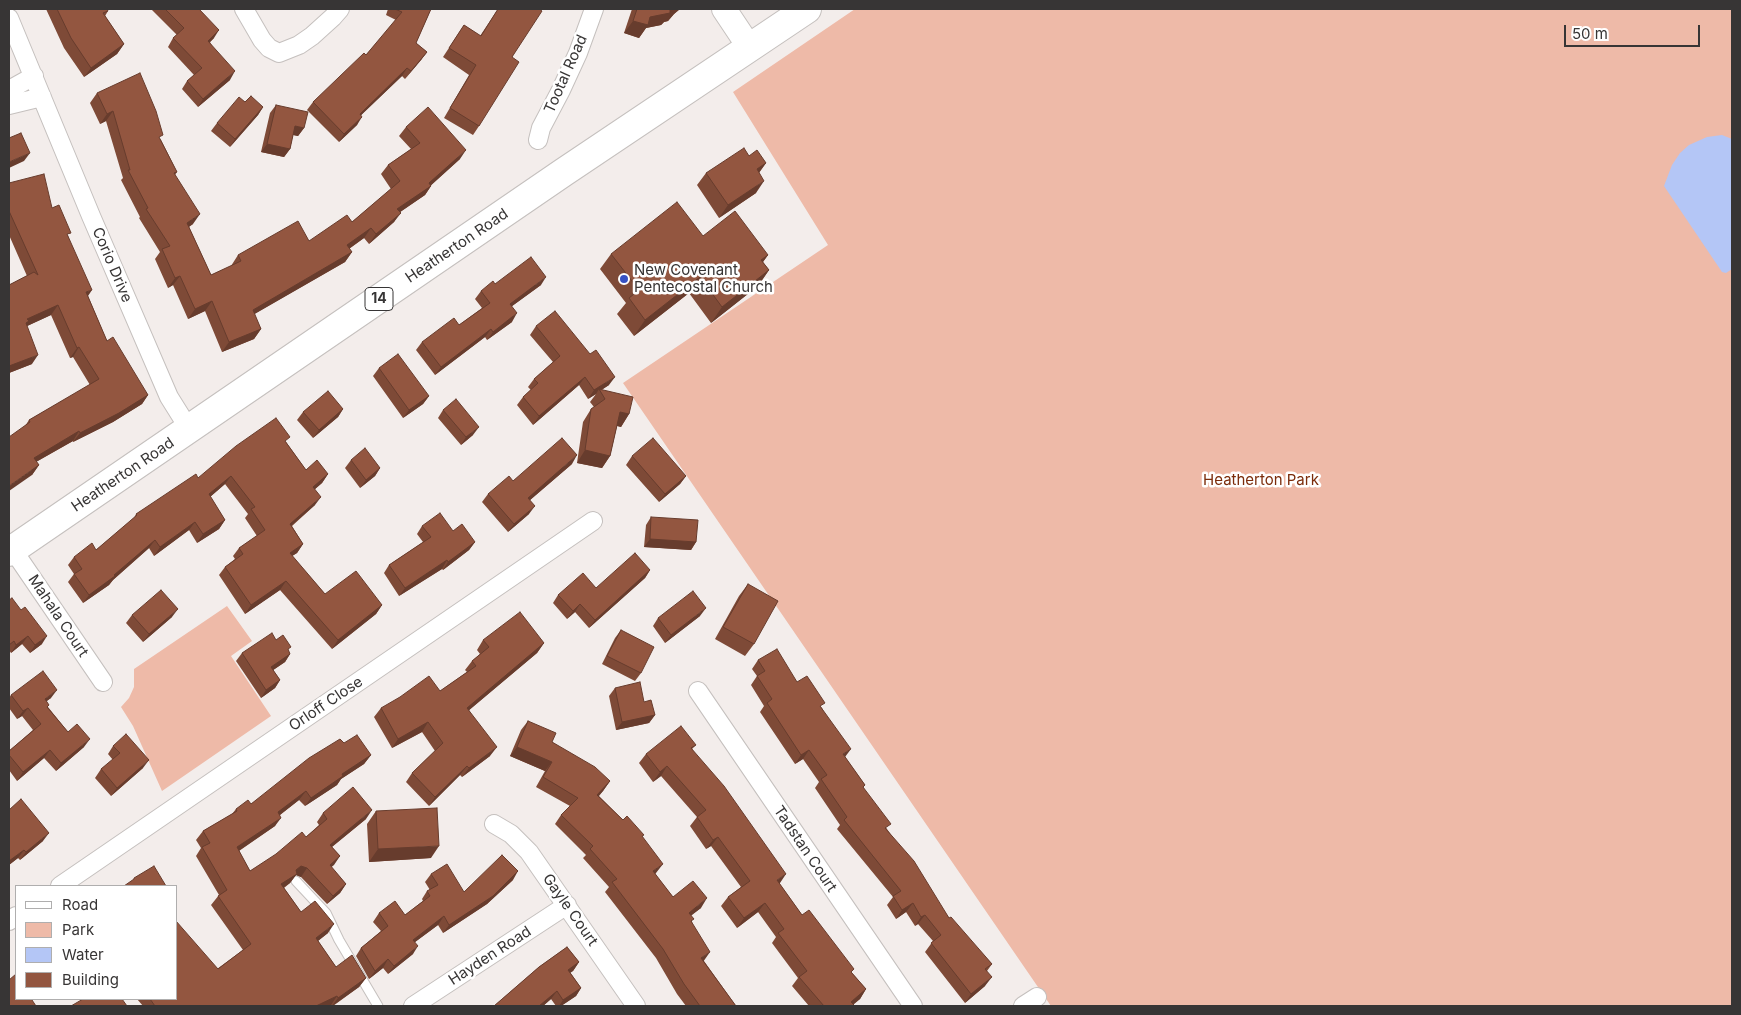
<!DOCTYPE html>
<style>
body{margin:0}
#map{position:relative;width:1741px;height:1015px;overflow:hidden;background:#f3edeb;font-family:Inter,sans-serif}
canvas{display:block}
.frame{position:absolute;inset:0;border:10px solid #373535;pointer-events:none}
.legend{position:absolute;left:15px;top:885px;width:162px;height:115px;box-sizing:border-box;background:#fff;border:1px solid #afaeae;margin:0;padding:6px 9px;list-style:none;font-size:15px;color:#373535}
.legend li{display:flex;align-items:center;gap:10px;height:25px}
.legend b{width:25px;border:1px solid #afaeae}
.scale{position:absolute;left:1564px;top:25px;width:136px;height:22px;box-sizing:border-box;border:2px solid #373535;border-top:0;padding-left:6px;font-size:15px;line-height:18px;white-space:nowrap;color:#373535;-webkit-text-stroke:4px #fff;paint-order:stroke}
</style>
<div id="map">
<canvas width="1741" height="1015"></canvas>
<div class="frame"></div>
<ul class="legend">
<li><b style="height:6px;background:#fff"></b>Road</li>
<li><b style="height:14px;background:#eebaa8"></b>Park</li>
<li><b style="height:14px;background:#b4c6f6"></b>Water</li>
<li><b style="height:14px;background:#935640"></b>Building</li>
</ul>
<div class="scale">50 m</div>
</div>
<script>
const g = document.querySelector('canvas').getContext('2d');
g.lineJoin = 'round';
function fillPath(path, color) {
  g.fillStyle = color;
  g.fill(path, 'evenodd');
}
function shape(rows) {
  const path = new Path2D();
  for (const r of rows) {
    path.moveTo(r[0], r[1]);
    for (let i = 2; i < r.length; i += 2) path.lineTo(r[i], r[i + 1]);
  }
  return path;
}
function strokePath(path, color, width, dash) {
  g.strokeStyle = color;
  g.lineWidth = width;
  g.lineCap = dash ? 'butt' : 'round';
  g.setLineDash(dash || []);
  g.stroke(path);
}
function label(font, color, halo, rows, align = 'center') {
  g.font = font + ' Inter,sans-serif';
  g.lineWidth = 5;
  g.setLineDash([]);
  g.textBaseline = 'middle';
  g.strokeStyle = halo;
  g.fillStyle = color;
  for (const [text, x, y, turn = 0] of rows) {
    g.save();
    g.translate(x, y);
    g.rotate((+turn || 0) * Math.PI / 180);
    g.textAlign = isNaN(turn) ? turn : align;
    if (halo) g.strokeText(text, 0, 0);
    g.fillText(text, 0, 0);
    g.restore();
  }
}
const green = shape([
 [855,9,1732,9,1732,1006,1051,1006,623,383,828,245,733,92],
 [227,606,252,641,231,656,271,716,162,791,133,726,121,707,129,698,134,687,134,669]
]);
const water = shape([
 [1722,135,1732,139,1732,269,1726,273,1722,272,1664,186,1672,165,1680,153,1689,145,1707,137]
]);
const service = shape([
 [296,881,326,913,339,940,378,1006]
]);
const minor = shape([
 [244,9,262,40,269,48,279,53,299,45,312,36,333,17,340,9],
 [9,18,91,216,169,397,189,429],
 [9,90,34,76],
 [9,105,42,97],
 [538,140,541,128,561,90,578,53,594,9],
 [13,550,103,682],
 [698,691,913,1006],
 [494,824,511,834,529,852,636,1006],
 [60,886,593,521],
 [9,921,16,916],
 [413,1006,567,905],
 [1023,1006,1037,997]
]);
const secondary = shape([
 [724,9,750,48]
]);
const primary = shape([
 [9,552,564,172,807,9]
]);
const wall = shape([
 [46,9,107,9,108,11,105,16,124,44,117,54,84,77,64,48],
 [151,9,199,9,214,38,210,42,230,80,198,107,182,89,187,81,194,75,168,47,173,38,177,35],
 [388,9,431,9,416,43,427,52,421,60,405,79,402,76,361,115,357,125,339,142,307,110,313,102,366,55,396,20,386,15],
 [498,9,539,9,512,57,479,126,473,135,444,118,469,75,443,57,464,25,480,36],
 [632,9,680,9,674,14,668,21,664,22,661,25,646,28,639,38,624,33],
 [97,93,161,140,177,172,175,175,193,224,189,227,211,275,231,266,238,255,309,241,352,222,391,189,381,174,388,165,411,149,399,136,406,127,460,159,431,185,431,186,425,195,400,212,394,222,369,244,364,238,349,249,352,252,345,262,254,314,261,329,254,339,222,352,205,311,188,319,173,285,168,288,155,259,160,252,139,218,140,217,121,180,123,178,106,121,100,124,90,103],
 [276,105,304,128,298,136,293,135,290,149,284,157,261,152,270,113],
 [263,107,258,115,230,147,211,131,217,123],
 [749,156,766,163,759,173,756,193,719,218,697,185,706,173],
 [9,183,52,208,68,236,88,296,107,341,148,395,142,404,113,422,73,442,73,441,36,462,39,465,32,475,25,426,29,420,90,385,73,357,70,358,51,315,27,326,32,364,9,373,9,285,27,276,9,235],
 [703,236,768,255,763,262,769,270,758,286,711,323,689,293,634,336,617,314,626,303,600,269,611,254],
 [495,284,541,285,512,306,512,322,487,340,485,337,435,375,416,350,422,342,459,325,482,308,475,299,481,291],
 [536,326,609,385,601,390,629,414,621,427,617,426,610,456,602,468,577,463,583,422,591,409,594,407,590,402,596,394,588,399,579,385,533,425,517,405,523,397,531,390,528,387,534,379,553,362,530,335],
 [379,368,429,396,423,404,403,418,373,376],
 [343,409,338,417,313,438,297,420,303,412],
 [443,410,473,435,461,445,438,418],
 [286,442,306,470,328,474,322,483,315,489,315,505,292,526,303,544,297,553,292,556,325,594,382,605,376,614,332,649,280,590,245,614,219,575,225,567,235,559,233,556,239,548,257,536,245,518,248,514,225,484,210,497,225,520,219,529,197,543,189,530,154,556,149,548,113,580,109,585,83,603,68,582,74,574,68,565,74,557,96,550,134,518,136,514,198,478],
 [632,456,686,476,680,484,659,502,626,465],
 [351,460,380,468,375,476,360,488,345,468],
 [572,464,530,500,529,514,508,532,482,502,488,494,513,481],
 [651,517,696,542,691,550,644,547,646,525],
 [422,526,453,531,475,542,469,550,443,570,442,569,399,596,384,573,389,565,423,542,417,534],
 [650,570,645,578,589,628,575,612,567,619,553,603,558,595,596,588],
 [748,584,754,644,745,656,715,639,739,596],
 [9,600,42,644,30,653,22,644,11,653,9,650],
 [132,615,172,617,143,642,126,623],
 [700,616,665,643,653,626,658,618],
 [621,630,641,673,635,681,602,664,615,638],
 [276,640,288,651,290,654,285,662,273,670,280,680,275,688,261,698,236,661,242,653],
 [483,640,544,643,537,653,469,710,490,756,462,777,460,775,429,806,406,782,412,773,435,751,422,732,392,748,374,717,381,708,440,691,467,672,465,670,472,661,480,654,477,650],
 [758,660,797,682,822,708,845,757,865,785,863,787,887,829,949,918,992,964,987,971,985,986,965,1003,925,952,933,941,918,924,915,926,906,912,896,919,887,905,893,897,837,829,840,825,815,788,819,782,803,759,795,764,760,712,764,706,751,685,757,676,752,669],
 [615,688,655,715,649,723,616,730,609,696],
 [11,695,51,698,46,701,48,707,68,732,84,747,56,771,44,758,17,781,9,770,9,751,33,730,22,716,17,719,9,708,9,698],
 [528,721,552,742,610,781,603,791,599,796,623,820,642,837,656,873,655,874,673,897,701,908,691,915,692,922,704,961,736,1006,686,1006,677,994,656,958,605,892,609,887,583,858,586,855,555,824,561,815,570,806,536,787,545,771,510,756,521,730],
 [344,743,371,755,364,764,341,779,337,785,305,806,299,800,280,815,275,826,239,851,250,871,306,837,319,825,317,822,323,813,366,819,332,847,340,856,331,867,346,884,340,893,327,904,301,877,296,875,290,883,284,888,301,912,328,933,318,941,336,967,366,978,359,987,333,1006,331,1005,329,1006,143,1006,137,999,176,999,243,950,211,905,219,895,196,856,201,848,196,840,203,831,232,814,236,809,251,804],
 [696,745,692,749,779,883,802,915,866,989,860,999,853,1005,855,1006,809,1006,792,986,798,978,772,943,776,937,758,912,737,928,721,906,728,897,741,887,711,846,706,849,690,826,697,817,661,776,653,782,639,763,646,754],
 [113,746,143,768,111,796,95,778,101,769,113,760,108,754],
 [9,810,43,841,20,860,18,858,9,865],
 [376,811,431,858,369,862,367,824],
 [431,874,464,892,513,880,487,904,443,933,438,925,415,942,413,954,388,974,383,968,369,979,356,956,361,948,381,931,373,922,379,913,405,915,423,901,422,899,427,891,430,890,425,882],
 [567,947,579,962,573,971,570,972,581,988,576,996,561,1006,556,1006,551,999,543,1006,494,1006,539,967]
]);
const shadedWall = shape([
 [674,9,680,9,674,14,668,21,664,22,661,25,646,28,639,38,624,33,633,21,650,17],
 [219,30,214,38,203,49,208,41],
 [124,44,117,54,84,77,91,68],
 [427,52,421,60,405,79,411,71],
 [407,68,402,76,354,122,360,114],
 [235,71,230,80,198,107,203,99],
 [263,107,258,115,230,147,235,139],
 [113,111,106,121,100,124,107,114],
 [362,117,357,125,339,142,344,134],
 [295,126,304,128,298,136,289,134],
 [267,144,290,149,284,157,261,152],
 [466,150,460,159,427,189,431,186,425,195,390,219,397,209,429,183],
 [30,153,24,161,9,168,9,162],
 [766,163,757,175,757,169],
 [764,181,756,193,719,218,728,205],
 [401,213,394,222,369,244,376,234],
 [200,214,193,224,180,232,187,223],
 [371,228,364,238,340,255,347,245],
 [352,252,345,262,246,319,253,310],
 [768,255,757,270,761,260],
 [769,270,758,286,711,323,722,307],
 [180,276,173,285,168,288,175,278],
 [546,277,541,285,504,312,510,304],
 [700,277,689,293,634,336,645,320],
 [92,290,86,299,86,292],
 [212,301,205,311,188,319,195,309],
 [58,305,51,315,25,327,27,319],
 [517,313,512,322,487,340,493,332],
 [261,329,254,339,222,352,229,342],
 [491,329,485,337,435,375,441,367],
 [79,347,73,357,70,358,77,348],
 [38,355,32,364,9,373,9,366],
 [585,377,579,385,533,425,539,416],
 [615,377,609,385,600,391,599,389,596,394,588,399,594,390],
 [148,395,142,404,113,422,73,442,80,433],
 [429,396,423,404,403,418,409,410],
 [343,409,338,417,313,438,319,430],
 [620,412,629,414,621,427,611,424],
 [479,427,473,435,461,445,466,437],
 [79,431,73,441,27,467,34,458],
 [585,450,610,456,602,468,577,463],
 [577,455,572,464,522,507,528,498],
 [39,465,32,475,9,491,9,486],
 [380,468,375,476,360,488,366,480],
 [328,474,322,483,307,496,313,487],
 [231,476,225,484,203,503,209,494],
 [686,476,680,484,659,502,665,494],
 [321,497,315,505,284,532,290,524],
 [535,506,529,514,508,532,514,524],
 [225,520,219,529,197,543,203,534],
 [195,522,189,530,154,556,160,547],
 [650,539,696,542,691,550,644,547],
 [155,540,149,548,113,580,109,585,83,603,89,595,114,575],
 [475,542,469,550,443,570,448,562],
 [303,544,297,553,284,561,290,553],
 [447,560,442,569,399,596,405,588],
 [650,570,645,578,589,628,595,620],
 [286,581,280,590,245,614,251,605],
 [580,604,575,612,567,619,573,611],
 [382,605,376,614,332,649,338,640],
 [706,608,700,616,665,643,671,635],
 [178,609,172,617,143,642,149,634],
 [28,636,22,644,11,653,16,645],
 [47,636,42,644,30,653,35,645],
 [544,643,537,653,461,717,467,708],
 [290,654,285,662,266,675,271,667],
 [280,680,275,688,261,698,266,690],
 [57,690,51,698,39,707,45,699],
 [28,708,22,716,17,719,23,711],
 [655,715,649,723,616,730,622,722],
 [428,722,422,732,392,748,398,739],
 [90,739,84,747,56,771,61,763],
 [497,747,490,756,462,777,469,768],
 [517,747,552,762,545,771,510,756],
 [851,749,845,757,843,754],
 [50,750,44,758,17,781,23,772],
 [809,750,803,759,795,764,801,755],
 [371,755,364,764,341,779,337,785,305,806,311,798,342,774],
 [149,760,143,768,111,796,117,788],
 [467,766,460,775,429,806,435,797],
 [667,766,661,776,653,782,660,772],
 [610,781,603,791,591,804,597,795],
 [306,791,299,800,272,821,278,812],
 [372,810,366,819,323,854,330,845],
 [281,818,275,826,231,856,237,847],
 [49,833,43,841,20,860,26,852],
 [718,837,711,846,706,849,713,840],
 [439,846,431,858,369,862,378,849],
 [24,850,18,858,9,865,9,861],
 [340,856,334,865,323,874,330,865],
 [663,864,656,873,647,880,653,871],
 [301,866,307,868,301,877,296,875,290,883,275,893,281,884],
 [518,871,513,880,487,904,443,933,449,925],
 [786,874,780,883,770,890,777,880],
 [346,884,340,893,327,904,333,896],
 [707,898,701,908,683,922,689,913],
 [765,903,758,912,737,928,744,918],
 [913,903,906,912,896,919,902,910],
 [925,915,918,924,915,926,921,917],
 [444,916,438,925,407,948,413,940],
 [334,924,328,933,310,947,316,938],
 [418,946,413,954,388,974,394,966],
 [710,952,703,962,701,958],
 [388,959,383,968,369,979,375,971],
 [579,962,573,971,563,978,568,970],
 [992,977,985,986,965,1003,971,994],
 [366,978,359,987,332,1006,338,998],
 [581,988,576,996,561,1006,559,1006,563,1000],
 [866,989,860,999,851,1006,851,1002],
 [557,991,551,999,543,1006,539,1006],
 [337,996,331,1005,329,1006,316,1006]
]);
const building = shape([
 [57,9,107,9,108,11,103,13,124,44,91,68,71,38,57,9],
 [165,9,199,9,219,30,208,41,235,71,203,99,187,81,202,68,173,38,184,28,165,9],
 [395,9,431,9,416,43,427,52,411,71,407,68,360,114,362,117,344,134,313,102,364,53,366,55,402,12,395,9],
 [498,9,539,9,542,11,512,57,519,62,479,126,450,108,476,65,449,48,464,25,481,36,498,9],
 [637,9,677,9,670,10,670,13,650,17,648,25,633,21,637,9],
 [140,73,156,111,163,135,159,137,177,172,174,173,200,214,187,223,211,275,241,261,238,255,298,221,309,241,347,215,352,222,400,181,388,165,420,143,406,127,428,107,466,150,429,183,431,186,397,209,401,213,376,234,371,228,347,245,352,252,253,310,261,329,229,342,212,301,195,309,180,276,175,278,162,249,170,246,146,209,148,208,128,170,130,170,113,111,107,114,97,93,140,73],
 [251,96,263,107,235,139,217,123,239,97,245,102,251,96],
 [276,105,308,112,304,128,295,126,290,149,267,144,276,105],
 [21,133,30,153,9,162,9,138,21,133],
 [744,148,749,156,757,150,766,163,757,169,764,181,728,205,706,173,744,148],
 [44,174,52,208,59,205,71,233,67,234,92,290,86,292,107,341,113,337,148,395,119,413,80,433,79,431,34,458,39,465,9,486,9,437,30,422,29,420,99,379,79,347,77,348,58,305,27,319,29,321,26,323,38,355,9,366,9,285,34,272,38,275,9,211,9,183,44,174],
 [677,202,703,236,735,211,768,255,761,260,769,270,722,307,700,277,645,320,629,298,639,290,611,254,677,202],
 [531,257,546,277,510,304,517,313,493,332,491,329,441,367,422,342,454,318,459,325,490,303,481,291,493,281,495,284,531,257],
 [555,311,590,354,596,350,615,377,594,390,585,377,539,416,523,397,538,383,534,379,560,356,536,326,555,311],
 [398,354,429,396,409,410,379,368,398,354],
 [599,389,633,397,629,414,620,412,610,456,585,450,591,409,605,399,599,389],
 [328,391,343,409,319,430,303,412,328,391],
 [456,399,479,427,466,437,443,410,456,399],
 [276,418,290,437,285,441,306,470,317,460,328,474,313,487,321,497,290,524,303,544,290,553,325,594,356,571,382,605,338,640,286,581,251,605,225,567,243,554,239,548,265,530,251,509,255,507,231,476,209,494,225,520,203,534,195,522,160,547,155,540,114,575,115,576,89,595,74,574,82,569,74,557,92,543,96,550,137,515,136,514,196,474,198,478,236,446,276,418],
 [562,438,577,455,528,498,535,506,514,524,488,494,509,476,513,481,562,438],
 [653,438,686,476,665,494,632,456,653,438],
 [365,448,380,468,366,480,351,460,365,448],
 [440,513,453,531,462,524,475,542,448,562,447,560,405,588,389,565,431,537,422,526,440,513],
 [651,517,698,520,696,542,650,539,651,517],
 [635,553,650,570,595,620,580,604,573,611,558,595,583,573,596,588,635,553],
 [748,584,778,601,754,644,723,627,748,584],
 [161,590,178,609,149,634,132,615,161,590],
 [693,591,706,608,671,635,658,618,693,591],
 [12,598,21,610,25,607,47,636,35,645,28,636,16,645,14,641,9,645,9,600,12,598],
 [520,612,544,643,467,708,497,747,469,768,467,766,435,797,412,773,443,743,428,722,398,739,381,708,400,697,429,676,440,691,476,666,472,661,489,647,483,640,520,612],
 [621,630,654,647,641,673,607,656,621,630],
 [272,633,276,640,283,635,291,647,288,649,290,654,271,667,280,680,266,690,242,653,272,633],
 [777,649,797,682,807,676,825,703,820,706,851,749,843,754,865,785,863,787,891,824,885,828,914,861,949,918,951,917,992,964,985,969,992,977,971,994,931,943,941,935,925,915,921,917,913,903,902,910,893,896,901,891,844,820,847,817,821,779,827,775,809,750,801,755,767,703,772,699,757,676,765,671,758,660,777,649],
 [43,671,57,690,45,699,49,705,47,707,68,732,77,724,90,739,61,763,50,750,23,772,9,755,9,751,41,724,28,708,23,711,11,695,43,671],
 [640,682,644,702,651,700,655,715,622,722,615,688,640,682],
 [528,721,556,733,552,742,595,767,610,781,597,795,623,820,627,816,644,835,642,836,663,864,653,871,673,897,693,881,707,898,689,913,694,919,691,921,710,952,701,958,736,1006,700,1006,684,984,663,949,612,882,617,879,590,849,593,846,561,815,578,798,543,777,552,762,517,747,528,721],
 [681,726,696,745,691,748,724,786,786,874,777,880,802,915,809,910,854,969,851,972,866,989,851,1002,855,1006,824,1006,799,977,807,971,778,933,784,929,765,903,744,918,728,897,750,881,718,837,713,840,697,817,706,810,667,766,660,772,646,754,681,726],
 [126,734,149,760,117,788,101,769,120,753,113,746,126,734],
 [357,735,371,755,342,774,343,776,311,798,306,791,278,812,281,818,237,847,250,871,276,854,302,832,306,837,327,819,323,813,353,787,372,810,330,845,340,856,330,865,346,884,333,896,307,868,301,866,296,870,297,874,281,884,301,912,315,901,334,924,316,938,336,967,352,955,366,978,338,998,337,996,316,1006,155,1006,150,999,176,999,176,921,218,969,251,944,218,896,227,890,202,847,210,843,203,831,237,811,236,809,248,800,251,804,309,758,340,739,344,743,357,735],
 [21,799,49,833,26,852,24,850,9,861,9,810,21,799],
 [437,808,439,846,378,849,376,811,437,808],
 [502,855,518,871,493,896,449,925,444,916,413,940,418,946,394,966,388,959,375,971,361,948,388,926,379,913,395,901,405,915,430,896,427,891,438,885,431,874,447,864,464,892,502,855],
 [154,866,166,886,124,886,134,879,134,878,154,866],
 [567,947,579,962,568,970,581,988,563,1000,557,991,539,1006,494,1006,539,967,567,947],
 [16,974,16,999,33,999,32,1000,36,1006,11,1006,9,1004,9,980,16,974],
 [83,999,122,999,127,1006,71,1006,83,999]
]);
const markers = [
 [624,279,5,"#3651c3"]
];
const shields = [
 [379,299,28]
];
const shieldNames = [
 ["14",379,299]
];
const streetNames = [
 ["Tootal Road",566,74,-66],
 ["Heatherton Road",457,246,-34],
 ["Corio Drive",112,265,67],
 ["Heatherton Road",123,475,-34],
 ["Mahala Court",58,616,56],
 ["Orloff Close",326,704,-34],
 ["Tadstan Court",805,849,56],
 ["Gayle Court",570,910,55],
 ["Hayden Road",490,956,-33]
];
const poiNames = [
 ["New Covenant",634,270],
 ["Pentecostal Church",634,287]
];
const parkNames = [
 ["Heatherton Park",1261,480]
];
fillPath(green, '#eebaa8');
fillPath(water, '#b4c6f6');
strokePath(service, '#c5c0be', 11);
strokePath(minor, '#c5c0be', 20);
strokePath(secondary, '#c5c0be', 26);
strokePath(primary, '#c5c0be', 30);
strokePath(service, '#fff', 9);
strokePath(minor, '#fff', 18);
strokePath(secondary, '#fff', 24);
strokePath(primary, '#fff', 28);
fillPath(wall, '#7e4a37');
fillPath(shadedWall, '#673c2d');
fillPath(building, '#935640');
strokePath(building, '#673c2d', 1);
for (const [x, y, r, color] of markers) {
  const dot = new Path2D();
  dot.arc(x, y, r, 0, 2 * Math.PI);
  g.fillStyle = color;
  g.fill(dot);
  strokePath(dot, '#fff', 2);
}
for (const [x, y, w] of shields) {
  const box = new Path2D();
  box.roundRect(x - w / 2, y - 11.5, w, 23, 4);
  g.fillStyle = '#fff';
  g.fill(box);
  strokePath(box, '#373535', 1);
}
label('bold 14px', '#373535', null, shieldNames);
label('15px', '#373535', '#fff', streetNames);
label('15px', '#373535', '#fff', poiNames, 'left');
label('15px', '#7b2c0b', '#fff', parkNames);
</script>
